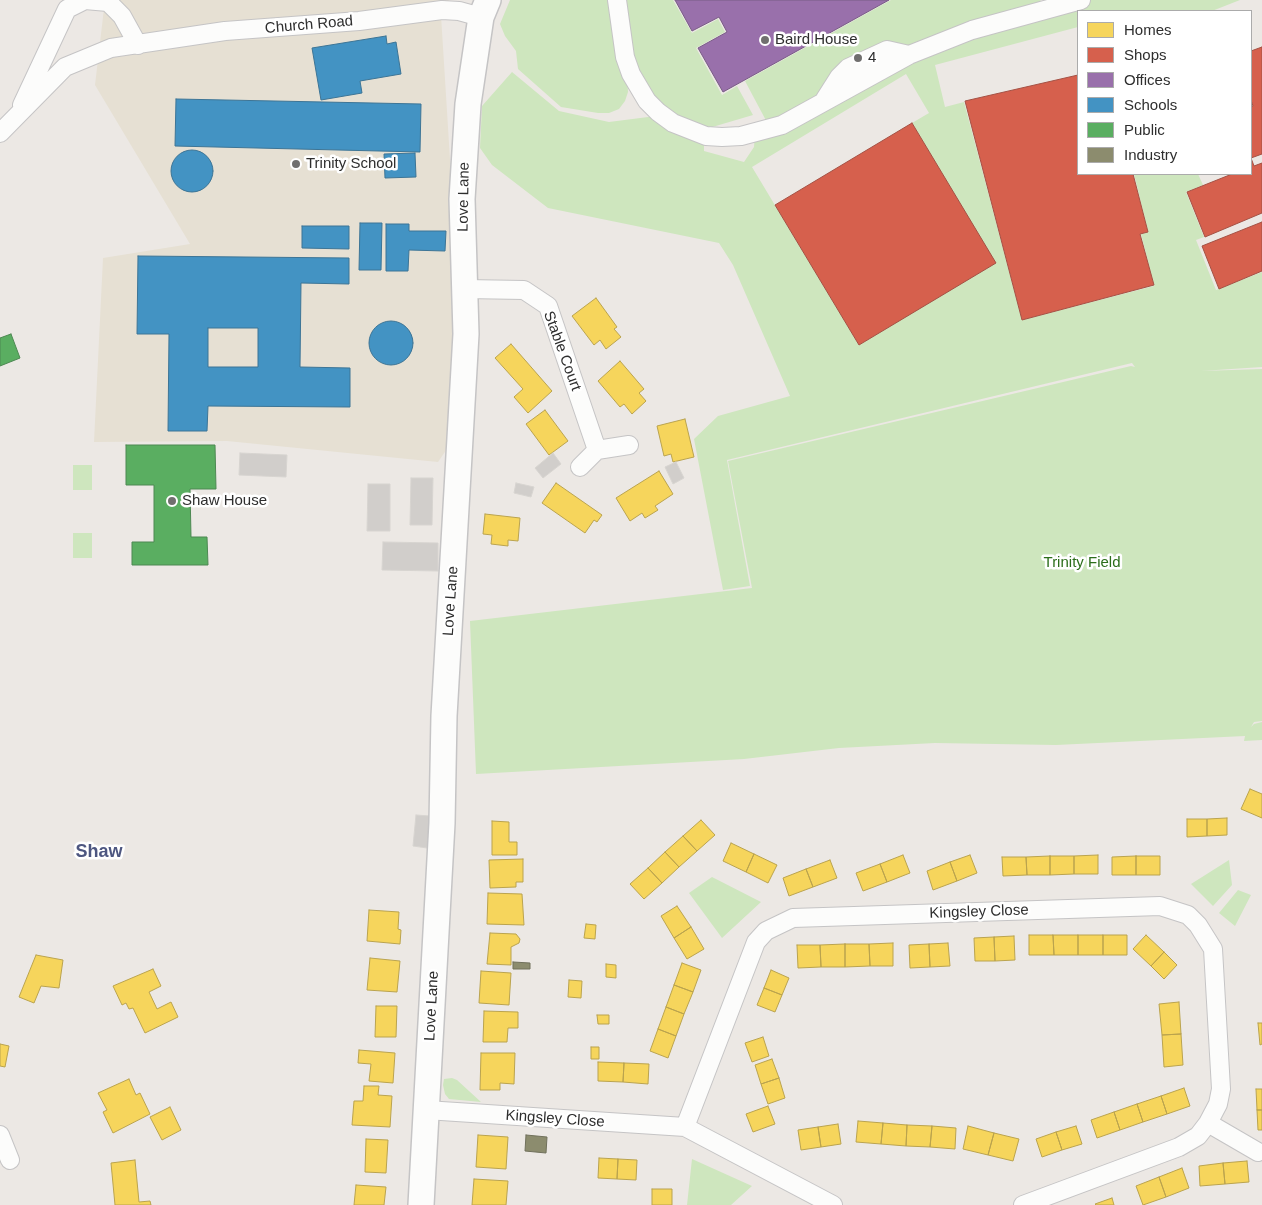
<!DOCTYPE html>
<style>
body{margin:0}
#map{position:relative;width:1262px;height:1205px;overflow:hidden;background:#ece8e4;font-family:Arial,sans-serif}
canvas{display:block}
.legend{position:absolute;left:1077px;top:10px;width:175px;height:165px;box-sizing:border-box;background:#fff;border:1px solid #ababab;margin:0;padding:6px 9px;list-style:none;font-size:15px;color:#2e2e2e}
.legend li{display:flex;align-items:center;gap:10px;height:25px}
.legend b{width:25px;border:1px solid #ababab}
</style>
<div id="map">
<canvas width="1262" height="1205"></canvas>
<ul class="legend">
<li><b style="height:14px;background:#f6d55c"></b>Homes</li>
<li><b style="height:14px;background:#d6604d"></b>Shops</li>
<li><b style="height:14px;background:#9970ab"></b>Offices</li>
<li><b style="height:14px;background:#4393c3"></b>Schools</li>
<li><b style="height:14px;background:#5aae61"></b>Public</li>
<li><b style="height:14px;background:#8c8c6e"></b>Industry</li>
</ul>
</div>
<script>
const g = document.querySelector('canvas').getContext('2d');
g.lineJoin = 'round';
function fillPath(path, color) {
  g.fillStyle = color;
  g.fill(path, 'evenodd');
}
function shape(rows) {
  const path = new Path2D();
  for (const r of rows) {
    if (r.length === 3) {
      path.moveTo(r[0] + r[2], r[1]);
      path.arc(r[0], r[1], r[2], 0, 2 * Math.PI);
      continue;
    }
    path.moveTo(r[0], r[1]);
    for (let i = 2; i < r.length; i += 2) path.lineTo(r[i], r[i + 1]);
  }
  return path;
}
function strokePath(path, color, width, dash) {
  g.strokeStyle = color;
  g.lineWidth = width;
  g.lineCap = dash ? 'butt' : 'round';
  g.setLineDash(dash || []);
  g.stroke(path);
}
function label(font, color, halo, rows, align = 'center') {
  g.font = font + ' Arial,sans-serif';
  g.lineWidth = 5;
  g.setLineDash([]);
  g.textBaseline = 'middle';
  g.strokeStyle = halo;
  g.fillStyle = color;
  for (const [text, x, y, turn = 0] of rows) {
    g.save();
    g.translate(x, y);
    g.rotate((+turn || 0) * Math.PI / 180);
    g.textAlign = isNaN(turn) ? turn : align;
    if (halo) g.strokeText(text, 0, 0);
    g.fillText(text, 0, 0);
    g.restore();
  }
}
const education = shape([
 [105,0,449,0,441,15,459,304,449,446,438,462,227,441,94,442,103,258,190,244,95,85]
]);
const green = shape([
 [510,0,613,0,627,76,628,92,625,101,619,109,609,113,598,113,561,107,518,69,516,51,505,36,500,24],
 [622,0,673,0,692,33,718,19,725,32,696,48,722,95,737,86,753,115,709,128,668,115,635,72],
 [891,0,1041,0,1032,10,926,47,888,49,770,128,745,81],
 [1084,0,1240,0,1212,11,1078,11,1078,27,935,65,945,107,964,102,1022,320,1154,286,1141,234,1148,232,1134,174,1198,174,1203,185,1186,192,1204,237,1196,240,1216,290,1262,272,1262,367,1201,371,1262,369,1262,721,1254,722,1251,727,1254,724,1262,722,1262,740,1244,741,1245,736,1056,745,935,743,839,748,744,759,476,774,470,621,752,588,728,461,1131,366,1135,367,1132,363,727,460,750,586,723,590,694,439,718,416,790,396,733,265,719,243,548,208,492,165,480,148,482,106,512,72,559,111,609,122,656,116,704,139,704,151,744,162,754,147,755,134,909,56],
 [906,74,929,113,912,123,994,261,859,345,752,167],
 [73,465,92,465,92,490,73,490],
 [73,533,92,533,92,558,73,558],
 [1229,860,1232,885,1213,906,1191,884],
 [712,877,761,902,722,938,689,893],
 [1238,890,1251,895,1235,926,1219,913],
 [452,1078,457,1080,481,1102,449,1099,445,1094,443,1085,444,1079],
 [692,1159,752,1186,731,1205,687,1205]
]);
const homes = shape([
 [596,298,617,327,614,329,621,337,606,349,600,340,594,345,572,316,596,298],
 [511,344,552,391,528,413,514,397,523,389,495,358,511,344],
 [620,361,644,389,639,393,646,401,632,414,624,404,620,407,598,381,620,361],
 [545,410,568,441,549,455,526,424,545,410],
 [685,419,694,457,673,462,671,454,664,456,657,426,685,419],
 [659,471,673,494,655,506,658,510,645,518,642,513,630,521,616,498,659,471],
 [556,483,602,515,597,522,594,520,585,533,542,503,556,483],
 [485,514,520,518,518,541,508,540,508,546,491,544,492,535,483,534,485,514],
 [1250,789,1262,794,1262,818,1241,809,1250,789],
 [1227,818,1227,835,1207,836,1207,819,1227,818],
 [1187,819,1207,819,1207,836,1187,837,1187,819],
 [701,820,715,835,697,851,683,836,701,820],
 [492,821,509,822,509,842,517,842,517,855,492,855,492,821],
 [683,836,697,851,679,867,665,852,683,836],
 [731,843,754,854,746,872,723,861,731,843],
 [665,852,679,867,662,883,648,868,665,852],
 [754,854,777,865,768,883,746,872,754,854],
 [903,855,910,873,887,882,880,864,903,855],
 [970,855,977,873,957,881,950,862,970,855],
 [1098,855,1098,874,1074,874,1074,856,1098,855],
 [1050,856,1074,856,1074,874,1050,875,1050,856],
 [1050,856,1050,875,1027,875,1026,857,1050,856],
 [1136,856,1160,856,1160,875,1136,875,1136,856],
 [1136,856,1136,875,1112,875,1112,857,1136,856],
 [1002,857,1026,857,1027,875,1003,876,1002,857],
 [523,859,523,882,516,882,516,887,490,888,489,860,523,859],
 [830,860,837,878,813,887,806,869,830,860],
 [950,862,957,881,933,890,927,871,950,862],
 [880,864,887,882,863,891,856,873,880,864],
 [648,868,662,883,644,899,630,884,648,868],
 [806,869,813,887,789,896,783,878,806,869],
 [488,893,522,894,524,925,487,924,488,893],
 [677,906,691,927,674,938,661,916,677,906],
 [369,910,399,912,398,929,401,930,400,944,367,941,369,910],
 [586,924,596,925,595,939,584,938,586,924],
 [691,927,704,949,687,959,674,938,691,927],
 [490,933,516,934,520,939,519,943,511,947,511,965,487,964,490,933],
 [1029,935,1053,935,1054,955,1029,955,1029,935],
 [1053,935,1078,935,1078,955,1054,955,1053,935],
 [1078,935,1103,935,1103,955,1078,955,1078,935],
 [1103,935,1127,935,1127,955,1103,955,1103,935],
 [1146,935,1164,952,1151,966,1133,949,1146,935],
 [1014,936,1015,960,995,961,994,937,1014,936],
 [994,937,995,961,975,961,974,938,994,937],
 [893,943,893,966,870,966,869,944,893,943],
 [948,943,950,966,930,967,929,944,948,943],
 [845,944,869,944,870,966,845,967,845,944],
 [845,944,845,967,821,967,820,945,845,944],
 [929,944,930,967,910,968,909,945,929,944],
 [797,945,820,945,821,967,798,968,797,945],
 [1164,952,1177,965,1164,979,1151,966,1164,952],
 [36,955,63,960,59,988,41,986,34,1003,19,997,36,955],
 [370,958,400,961,397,992,367,990,370,958],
 [682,963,701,970,693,992,674,985,682,963],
 [606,964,616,965,616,978,606,977,606,964],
 [153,969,161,986,149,992,157,1009,171,1002,178,1017,145,1033,133,1008,129,1009,126,1003,122,1005,113,986,153,969],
 [771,970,789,978,782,995,764,988,771,970],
 [481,971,511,973,509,1005,479,1003,481,971],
 [569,980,582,981,581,998,568,997,569,980],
 [674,985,693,992,684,1014,666,1007,674,985],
 [764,988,782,995,775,1012,757,1005,764,988],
 [1179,1002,1181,1034,1162,1035,1159,1004,1179,1002],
 [376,1006,397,1006,396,1037,375,1037,376,1006],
 [666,1007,684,1014,676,1036,658,1029,666,1007],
 [484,1011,518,1012,518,1028,508,1028,507,1042,483,1042,484,1011],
 [597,1015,609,1015,609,1024,598,1024,597,1015],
 [1258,1023,1262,1023,1262,1044,1260,1045,1258,1023],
 [658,1029,676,1036,668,1058,650,1051,658,1029],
 [1181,1034,1183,1065,1164,1067,1162,1035,1181,1034],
 [763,1037,769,1056,752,1062,745,1043,763,1037],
 [0,1044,9,1046,5,1067,0,1066,0,1044],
 [591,1047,599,1047,599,1059,591,1059,591,1047],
 [359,1050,395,1053,393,1083,369,1081,371,1064,358,1063,359,1050],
 [481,1053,515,1053,514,1084,500,1083,500,1090,480,1090,481,1053],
 [772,1059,779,1078,761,1084,755,1065,772,1059],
 [598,1062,624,1063,623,1082,598,1081,598,1062],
 [624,1063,649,1064,648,1084,623,1082,624,1063],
 [779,1078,785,1098,768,1104,761,1084,779,1078],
 [129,1079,136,1095,140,1093,150,1114,113,1133,103,1112,107,1110,98,1093,129,1079],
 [364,1086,379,1086,378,1095,392,1096,390,1127,352,1125,354,1101,363,1101,364,1086],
 [1184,1088,1190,1106,1167,1114,1161,1096,1184,1088],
 [1256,1089,1262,1089,1262,1110,1257,1110,1256,1089],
 [1161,1096,1167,1114,1143,1122,1137,1104,1161,1096],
 [1137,1104,1143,1122,1120,1130,1114,1112,1137,1104],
 [768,1106,775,1124,753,1132,746,1114,768,1106],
 [170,1107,181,1130,162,1140,150,1117,170,1107],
 [1257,1110,1262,1110,1262,1130,1258,1130,1257,1110],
 [1114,1112,1120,1130,1097,1138,1091,1120,1114,1112],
 [858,1121,883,1123,881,1144,856,1142,858,1121],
 [883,1123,907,1125,906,1146,881,1144,883,1123],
 [838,1124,841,1144,821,1147,818,1127,838,1124],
 [907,1125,932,1126,930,1147,906,1146,907,1125],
 [932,1126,956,1128,955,1149,930,1147,932,1126],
 [968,1126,994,1133,988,1155,963,1149,968,1126],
 [1076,1126,1082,1144,1062,1150,1056,1132,1076,1126],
 [818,1127,821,1147,801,1150,798,1130,818,1127],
 [1056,1132,1062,1150,1042,1157,1036,1139,1056,1132],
 [994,1133,1019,1139,1013,1161,988,1155,994,1133],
 [478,1135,508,1137,506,1169,476,1167,478,1135],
 [366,1139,388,1140,386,1173,365,1172,366,1139],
 [599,1158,618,1159,617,1179,598,1178,599,1158],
 [618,1159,637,1160,636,1180,617,1179,618,1159],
 [135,1160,139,1202,150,1201,151,1205,115,1205,111,1163,135,1160],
 [1247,1161,1249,1182,1225,1184,1223,1163,1247,1161],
 [1223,1163,1225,1184,1200,1186,1199,1166,1223,1163],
 [1182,1168,1189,1188,1166,1197,1159,1177,1182,1168],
 [1159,1177,1166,1197,1143,1205,1136,1186,1159,1177],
 [474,1179,508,1181,506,1205,472,1205,474,1179],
 [356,1185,386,1187,384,1205,354,1205,356,1185],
 [652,1189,672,1189,672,1205,652,1205,652,1189],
 [1112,1198,1114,1205,1096,1205,1095,1204,1112,1198]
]);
const shops = shape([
 [1262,47,1262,154,1251,158,1251,107,1253,106,1251,100,1251,51,1262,47],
 [1078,75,1078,174,1133,174,1148,232,1140,234,1154,285,1022,320,965,101,1078,75],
 [912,123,996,263,859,345,775,205,912,123],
 [1251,158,1254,166,1262,163,1262,213,1205,237,1187,192,1232,174,1251,174,1251,158],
 [1262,222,1262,271,1219,289,1202,246,1262,222]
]);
const offices = shape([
 [675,0,889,0,723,92,698,48,727,32,719,17,692,31,675,0]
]);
const schools = shape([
 [386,36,387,44,396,42,401,74,360,81,362,93,321,100,312,48,386,36],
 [176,99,421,104,420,152,175,146,176,99],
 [192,171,21],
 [415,153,416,177,385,178,384,154,415,153],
 [360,223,382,223,381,270,359,270,360,223],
 [386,224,409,224,409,231,446,231,445,251,409,250,408,271,386,271,386,224],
 [302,226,349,226,349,249,302,248,302,226],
 [138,256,349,258,349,284,301,283,300,367,350,368,350,407,208,406,207,431,168,431,169,334,137,334,138,256],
 [208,328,258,328,258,367,208,367,208,328],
 [391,343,22]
]);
const public = shape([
 [11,334,20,358,0,366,0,338,11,334],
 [126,445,215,445,216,489,190,489,191,537,207,537,208,565,132,565,132,542,154,542,154,485,126,485,126,445]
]);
const industry = shape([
 [513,962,530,963,530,969,513,969,513,962],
 [526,1135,547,1137,546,1153,525,1151,526,1135]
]);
const building = shape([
 [240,453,287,455,286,477,239,475,240,453],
 [553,453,561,464,543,478,535,468,553,453],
 [676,462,684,478,673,484,665,467,676,462],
 [411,478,433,478,432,525,410,525,411,478],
 [516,483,534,487,531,497,514,493,516,483],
 [368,484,390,484,390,531,367,531,368,484],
 [383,542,438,543,438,571,382,570,383,542],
 [416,815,430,816,427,848,413,846,416,815]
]);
const street = shape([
 [617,0,625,57,631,74,647,101,658,112,673,123,706,136,722,137,741,136,782,125,909,55,972,30,1081,0],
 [825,99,839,77,848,68,887,50,909,55],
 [22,105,67,9,85,0,108,2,122,16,138,45],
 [0,133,65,67,111,48,225,31,359,21,442,10,459,11,481,17],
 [465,289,524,290,548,306,597,450],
 [580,467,597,450,629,445],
 [426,1110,685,1127,833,1205],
 [1208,1123,1258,1152],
 [685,1127,756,942,766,931,793,918,1160,906,1188,915,1198,925,1213,949,1221,1089,1218,1104,1208,1123,1198,1136,1179,1147,1023,1205],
 [0,1135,10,1160]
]);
const secondary = shape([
 [421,1205,442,823,444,716,466,334,462,199,468,104,481,17,488,0]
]);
const markers = [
 [765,40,5,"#706f6e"],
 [858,58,5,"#706f6e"],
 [296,164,5,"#706f6e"],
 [172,501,5,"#706f6e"]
];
const streetNames = [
 ["Church Road",309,25,-5],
 ["Love Lane",464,197,-89],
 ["Stable Court",562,351,70],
 ["Love Lane",451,601,-86],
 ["Kingsley Close",979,912,-2],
 ["Love Lane",432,1006,-87],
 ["Kingsley Close",555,1119,4]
];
const poiNames = [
 ["Baird House",775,40],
 ["4",868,58],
 ["Trinity School",306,164],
 ["Shaw House",182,501]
];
const parkNames = [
 ["Trinity Field",1082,563]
];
const quarterNames = [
 ["Shaw",99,852]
];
fillPath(education, '#e6e0d3');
fillPath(green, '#cee6be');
fillPath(homes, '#f6d55c');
strokePath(homes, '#baa34e', 1);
fillPath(shops, '#d6604d');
strokePath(shops, '#a45144', 1);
fillPath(offices, '#9970ab');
strokePath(offices, '#795c86', 1);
fillPath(schools, '#4393c3');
strokePath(schools, '#3d7596', 1);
fillPath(public, '#5aae61');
strokePath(public, '#4d8852', 1);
fillPath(industry, '#8c8c6e');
strokePath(industry, '#70705b', 1);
fillPath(building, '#d1cecb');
strokePath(building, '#d7d4d0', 1);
strokePath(street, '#c5c4c5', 20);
strokePath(secondary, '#c5c4c5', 28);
strokePath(street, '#fcfcfb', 18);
strokePath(secondary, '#fcfcfb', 25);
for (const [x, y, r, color] of markers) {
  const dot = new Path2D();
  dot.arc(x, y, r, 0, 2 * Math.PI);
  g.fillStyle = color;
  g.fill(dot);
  strokePath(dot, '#fff', 2);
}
label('15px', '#2e2e2e', '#fff', streetNames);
label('15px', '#2e2e2e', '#fff', poiNames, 'left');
label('15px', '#2c6e1b', '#fff', parkNames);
label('bold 18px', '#4d5680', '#fff', quarterNames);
</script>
